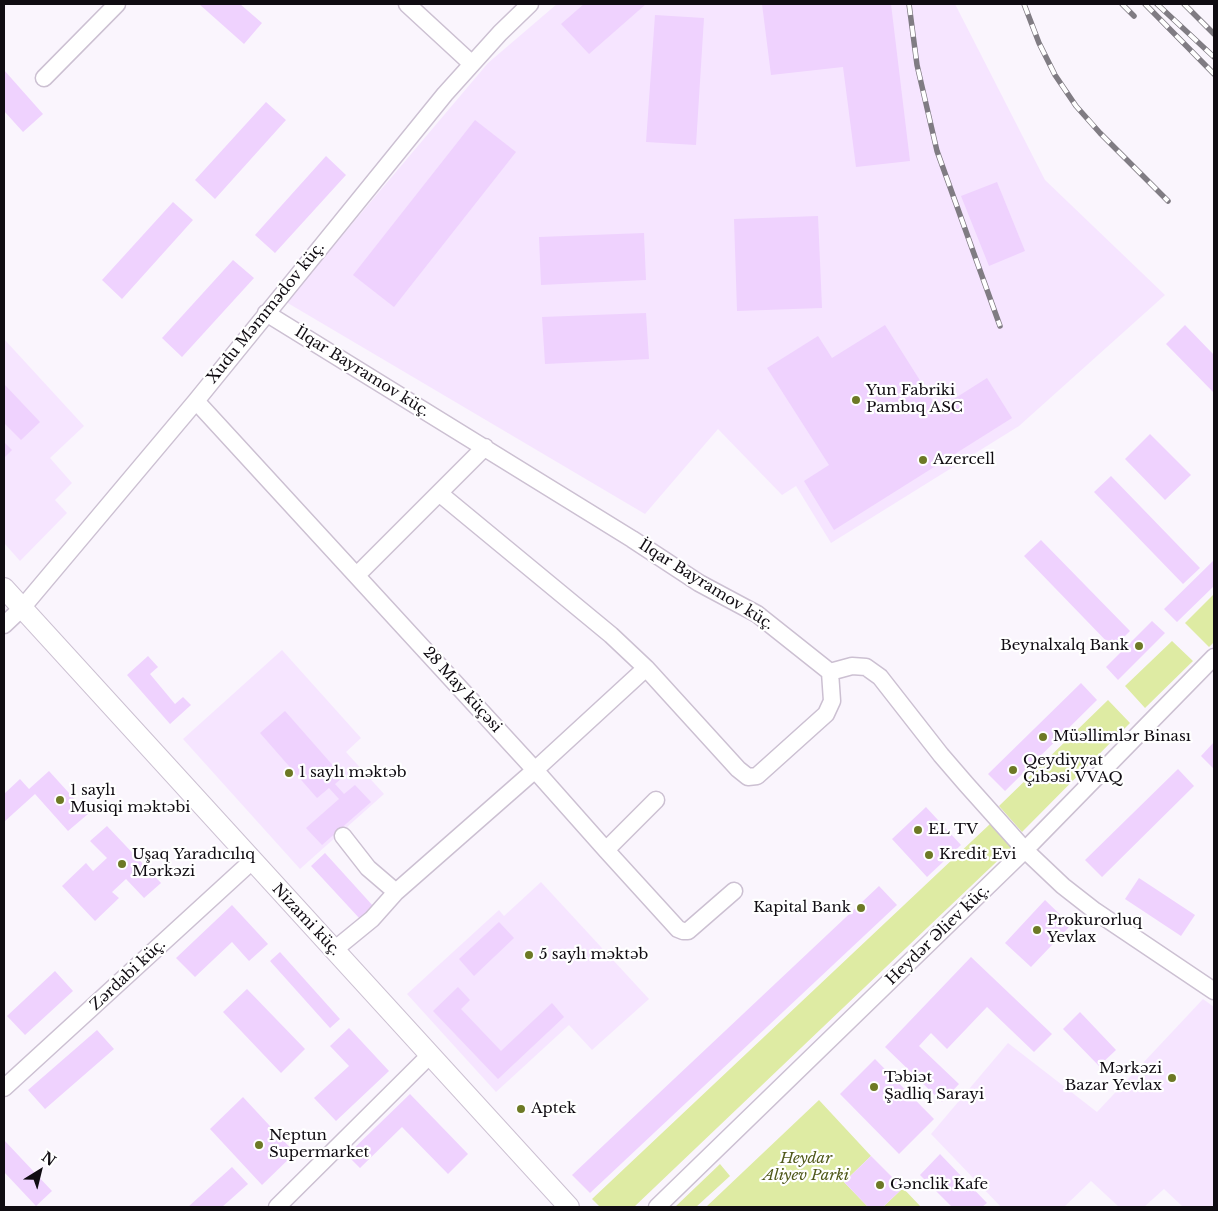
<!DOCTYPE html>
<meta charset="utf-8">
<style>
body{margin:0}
#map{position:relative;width:1218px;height:1211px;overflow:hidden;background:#faf5fd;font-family:"Libre Baskerville",serif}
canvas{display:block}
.frame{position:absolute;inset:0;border:5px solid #100c12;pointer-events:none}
.north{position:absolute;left:15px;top:1146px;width:50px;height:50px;-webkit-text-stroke:4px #fff;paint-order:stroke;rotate:36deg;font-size:14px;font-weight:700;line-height:20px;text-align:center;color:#100c12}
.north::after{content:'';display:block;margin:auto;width:18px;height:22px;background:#100c12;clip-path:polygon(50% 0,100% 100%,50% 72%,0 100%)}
</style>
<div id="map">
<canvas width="1218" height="1211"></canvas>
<div class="frame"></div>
<div class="north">N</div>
</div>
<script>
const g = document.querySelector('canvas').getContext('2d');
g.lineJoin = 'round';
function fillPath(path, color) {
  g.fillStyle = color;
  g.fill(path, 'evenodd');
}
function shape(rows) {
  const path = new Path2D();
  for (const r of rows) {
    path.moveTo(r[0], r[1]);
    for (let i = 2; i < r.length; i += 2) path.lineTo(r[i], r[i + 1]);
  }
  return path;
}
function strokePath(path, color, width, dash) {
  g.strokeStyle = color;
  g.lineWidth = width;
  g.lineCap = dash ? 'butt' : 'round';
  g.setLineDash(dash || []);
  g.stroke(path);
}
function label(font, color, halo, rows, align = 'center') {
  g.font = font + ' "Libre Baskerville",serif';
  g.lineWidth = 4.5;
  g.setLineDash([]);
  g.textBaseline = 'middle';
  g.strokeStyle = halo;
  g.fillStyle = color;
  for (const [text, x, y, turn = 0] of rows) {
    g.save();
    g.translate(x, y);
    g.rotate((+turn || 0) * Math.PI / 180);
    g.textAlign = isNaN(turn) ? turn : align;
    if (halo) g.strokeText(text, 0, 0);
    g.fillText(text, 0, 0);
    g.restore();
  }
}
const built = shape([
 [557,4,955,4,1045,180,1165,295,1019,426,831,543,796,486,782,495,718,429,645,514,286,302,488,63],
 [4,339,84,426,50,458,72,483,55,500,67,513,20,561,4,543],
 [282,650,361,738,346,752,384,794,300,869,183,739],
 [541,882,649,999,592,1050,569,1025,496,1092,407,994,499,910,504,916],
 [1203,999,1214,1007,1214,1207,1183,1207,1164,1189,1144,1207,1119,1207,1091,1181,1064,1207,1001,1207,931,1134,1008,1043,1097,1112]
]);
const green = shape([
 [1214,594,1214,642,1209,647,1185,623],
 [1172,641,1193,661,1145,708,1125,686],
 [1108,700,1130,723,1022,832,999,806],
 [990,824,1012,847,634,1207,600,1207,592,1199],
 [819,1100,871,1156,844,1182,868,1207,706,1207],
 [720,1164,730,1176,696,1207,675,1207],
 [903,1188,921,1207,883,1207]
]);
const building = shape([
 [199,4,240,4,262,23,244,44],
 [584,4,646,4,589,54,561,24],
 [762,4,891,4,910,161,856,167,843,67,771,75],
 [655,15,704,18,696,145,646,142],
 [4,70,43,114,23,132,4,111],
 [266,102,286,120,215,199,195,180],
 [475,120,516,152,394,307,353,275],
 [326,156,346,175,275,253,255,235],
 [997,182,1025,251,989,266,961,196],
 [173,202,193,220,122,299,102,280],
 [818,216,822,308,737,311,734,219],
 [644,233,646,280,541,285,539,237],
 [233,260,254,278,182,357,162,338],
 [646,313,649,359,545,364,542,317],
 [885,325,938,409,987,378,1012,418,834,530,804,481,829,465,767,368,818,336,832,358],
 [1185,325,1214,355,1214,393,1166,344],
 [4,384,40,422,21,440,4,423],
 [1150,434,1191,475,1165,500,1125,459],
 [4,442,12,450,4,458],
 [1111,476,1200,568,1183,584,1094,492],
 [1041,540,1130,631,1113,648,1024,556],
 [1214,560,1214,586,1177,622,1164,609],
 [1152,621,1165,633,1118,680,1106,667],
 [148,656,158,667,150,674,175,704,183,697,191,705,170,724,127,675],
 [1081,683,1097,700,1005,791,988,774],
 [285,711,343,777,335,784,344,794,355,785,371,802,322,845,306,828,339,799,329,788,317,798,260,733],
 [1214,742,1214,769,1201,756],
 [1178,769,1194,786,1102,877,1085,860],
 [49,771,88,814,68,831,35,794,4,822,4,794,20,779,29,789],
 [926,807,961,845,927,877,892,839],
 [107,826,161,883,144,898,126,879,112,892,119,898,95,921,62,886,86,863,93,871,107,858,90,841],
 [325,853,374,907,360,919,311,866],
 [1139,878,1195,915,1181,936,1125,899],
 [879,886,897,905,590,1193,572,1175],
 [1045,900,1071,925,1031,967,1005,943],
 [232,905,268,944,249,961,232,942,195,977,176,958],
 [499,922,514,938,474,976,459,959],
 [280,952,340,1019,330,1028,270,961],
 [971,957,1052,1034,1034,1052,987,1007,947,1049,931,1033,919,1046,959,1084,942,1102,885,1047],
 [55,971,73,991,25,1035,7,1016],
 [458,987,470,1000,461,1009,501,1051,552,1003,564,1017,498,1079,433,1011],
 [247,989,305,1049,281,1073,223,1012],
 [1080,1012,1116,1050,1099,1066,1063,1029],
 [349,1028,389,1071,336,1121,314,1098,349,1066,330,1046],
 [97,1030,114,1049,45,1109,28,1090],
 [875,1059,934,1119,899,1154,840,1094],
 [410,1094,468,1154,448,1174,402,1127,360,1168,347,1155],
 [243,1097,295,1153,262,1185,210,1129],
 [4,1140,52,1191,36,1206,4,1172],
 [940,1154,987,1203,982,1207,952,1207,920,1175],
 [871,1156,903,1188,883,1207,868,1207,844,1182],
 [232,1167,248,1184,222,1207,188,1207]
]);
const minor = shape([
 [407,4,472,64],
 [44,78,117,4],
 [266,313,632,539,699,583,757,614,830,672,852,666,866,667,880,677,941,755,966,784,1025,850,1063,886,1095,911,1214,991],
 [196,401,535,770,606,850,678,929,683,931,688,931,734,891],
 [439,493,611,635,646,668,738,769,748,777,757,776,826,714,832,701,830,672],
 [357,575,485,447],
 [4,625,22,608,196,401,445,94,500,33,530,4],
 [343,836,368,868,396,892,535,770,646,668],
 [606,850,656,800],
 [334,950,372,919,396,892],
 [4,1088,252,861],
 [277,1207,430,1055],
 [657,1207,1025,850,1214,657]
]);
const major = shape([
 [4,588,569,1207]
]);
const rail = shape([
 [909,4,917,65,937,151,1000,326],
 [1024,4,1039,43,1055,75,1076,106,1100,133,1168,201],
 [1122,4,1134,16],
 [1145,4,1214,74],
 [1157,4,1214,57],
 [1184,4,1214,34]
]);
const markers = [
 [856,400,5,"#6d7925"],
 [923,460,5,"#6d7925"],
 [1139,646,5,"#6d7925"],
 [1043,737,5,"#6d7925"],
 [1013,770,5,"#6d7925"],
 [289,773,5,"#6d7925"],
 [60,800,5,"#6d7925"],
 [918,830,5,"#6d7925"],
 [929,855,5,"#6d7925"],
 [122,864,5,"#6d7925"],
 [861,908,5,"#6d7925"],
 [1037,930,5,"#6d7925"],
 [529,955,5,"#6d7925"],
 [1172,1078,5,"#6d7925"],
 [874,1087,5,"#6d7925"],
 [521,1109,5,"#6d7925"],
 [259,1145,5,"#6d7925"],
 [880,1185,5,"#6d7925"]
];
const streetNames = [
 ["Xudu Məmmədov küç.",266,313,-51],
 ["İlqar Bayramov küç.",362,372,32],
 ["İlqar Bayramov küç.",706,585,32],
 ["28 May küçəsi",462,690,48],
 ["Nizami küç.",306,920,47],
 ["Heydər Əliev küç.",938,935,-44],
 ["Zərdabi küç.",128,975,-43]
];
const poiNames = [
 ["Yun Fabriki",866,391],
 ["Pambıq ASC",866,408],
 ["Azercell",933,460],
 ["Beynalxalq Bank",1129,646,"right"],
 ["Müəllimlər Binası",1053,737],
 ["Qeydiyyat",1023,761],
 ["Çıbəsi VVAQ",1023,778],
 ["1 saylı məktəb",299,773],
 ["1 saylı",70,791],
 ["Musiqi məktəbi",70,808],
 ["EL TV",928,830],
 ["Uşaq Yaradıcılıq",132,855],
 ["Mərkəzi",132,872],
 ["Kredit Evi",939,855],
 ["Kapital Bank",851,908,"right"],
 ["Prokurorluq",1047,921],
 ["Yevlax",1047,938],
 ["5 saylı məktəb",539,955],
 ["Mərkəzi",1162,1069,"right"],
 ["Bazar Yevlax",1162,1086,"right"],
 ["Təbiət",884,1078],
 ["Şadliq Sarayi",884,1095],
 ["Aptek",531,1109],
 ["Neptun",269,1136],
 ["Supermarket",269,1153],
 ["Gənclik Kafe",890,1185]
];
const parkNames = [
 ["Heydar",806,1159],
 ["Aliyev Parki",806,1176]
];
fillPath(built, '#f6e5ff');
fillPath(green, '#deeba3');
fillPath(building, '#efd2fe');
strokePath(minor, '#ccc0d2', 19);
strokePath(major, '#ccc0d2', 22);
strokePath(minor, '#fff', 16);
strokePath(major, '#fff', 20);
strokePath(rail, '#807c83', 5.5);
strokePath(rail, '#fff', 4, [11]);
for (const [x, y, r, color] of markers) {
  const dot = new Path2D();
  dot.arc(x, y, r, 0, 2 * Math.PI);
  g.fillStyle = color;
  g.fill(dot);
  strokePath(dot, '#fff', 2);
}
label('15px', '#100c12', '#fff', streetNames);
label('15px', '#100c12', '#fff', poiNames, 'left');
label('italic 15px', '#50591b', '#fff', parkNames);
</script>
